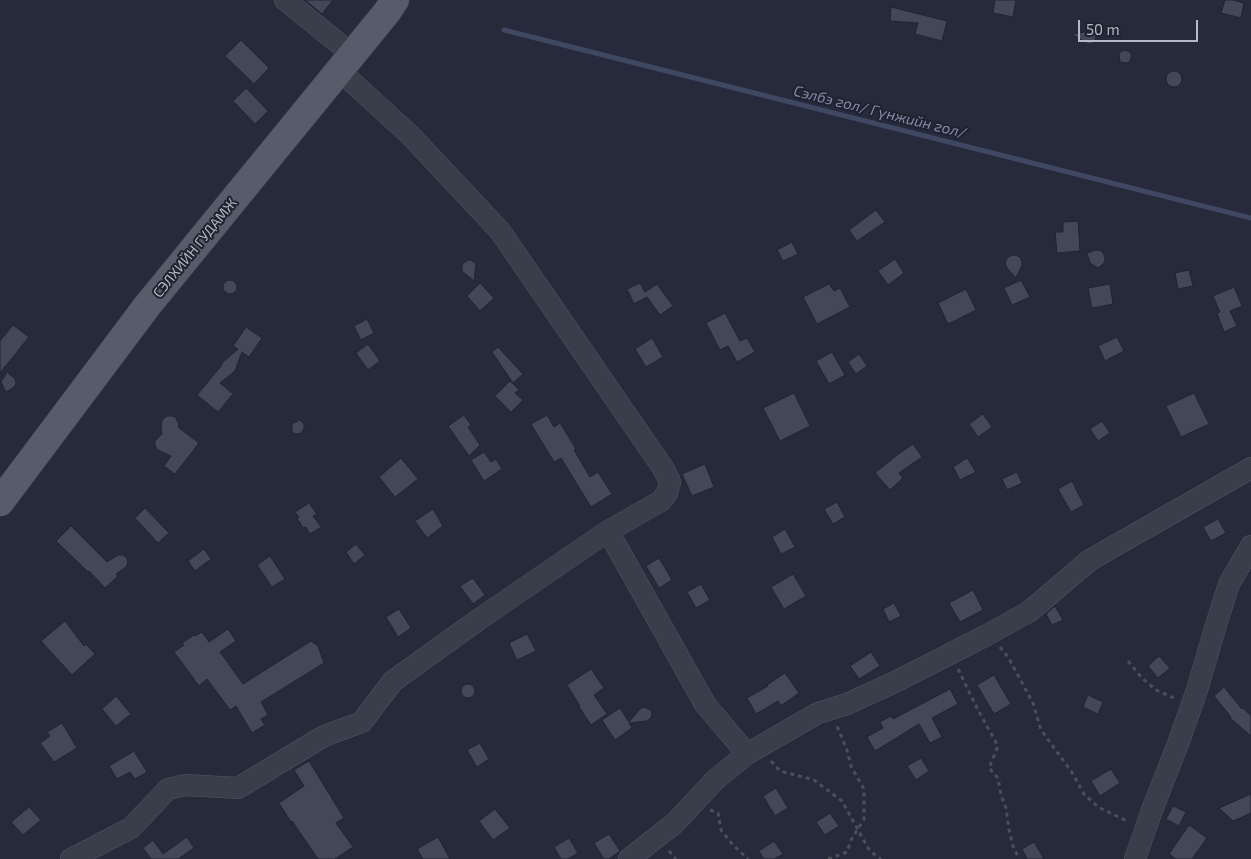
<!DOCTYPE html>
<meta charset="utf-8">
<style>
body{margin:0}
#map{position:relative;width:1251px;height:859px;overflow:hidden;background:#262a3a;font-family:"Exo 2",sans-serif}
canvas{display:block}
.scale{position:absolute;left:1078px;top:20px;width:120px;height:22px;box-sizing:border-box;border:2px solid #b5b8c6;border-top:0;padding-left:6px;font-size:15px;line-height:18px;white-space:nowrap;color:#b5b8c6;-webkit-text-stroke:4px #1f222f;paint-order:stroke}
</style>
<div id="map">
<canvas width="1251" height="859"></canvas>
<div class="scale">50 m</div>
</div>
<script>
const g = document.querySelector('canvas').getContext('2d');
g.lineJoin = 'round';
function shape(rows) {
  const path = new Path2D();
  for (const r of rows) {
    if (r.length === 3) {
      path.moveTo(r[0] + r[2], r[1]);
      path.arc(r[0], r[1], r[2], 0, 2 * Math.PI);
      continue;
    }
    path.moveTo(r[0], r[1]);
    for (let i = 2; i < r.length; i += 2) path.lineTo(r[i], r[i + 1]);
  }
  return path;
}
function strokePath(path, color, width, dash) {
  g.strokeStyle = color;
  g.lineWidth = width;
  g.lineCap = dash ? 'butt' : 'round';
  g.setLineDash(dash || []);
  g.stroke(path);
}
function fillPath(path, color) {
  g.fillStyle = color;
  g.fill(path, 'evenodd');
}
function label(font, color, halo, rows, align = 'center') {
  g.font = font + ' "Exo 2",sans-serif';
  g.lineWidth = 4;
  g.setLineDash([]);
  g.textBaseline = 'middle';
  g.strokeStyle = halo;
  g.fillStyle = color;
  for (const [text, x, y, turn = 0] of rows) {
    g.save();
    g.translate(x, y);
    g.rotate((+turn || 0) * Math.PI / 180);
    g.textAlign = isNaN(turn) ? turn : align;
    if (halo) g.strokeText(text, 0, 0);
    g.fillText(text, 0, 0);
    g.restore();
  }
}
const stream = shape([
 [504,30,1251,218]
]);
const building = shape([
 [305,0,333,0,322,14,305,0],
 [995,0,1016,0,1013,17,993,13,995,0],
 [1225,0,1233,0,1244,3,1241,18,1221,13,1225,0],
 [891,7,947,21,942,41,915,34,918,23,890,21,891,7],
 [1090,31,1096,36,1095,40,1091,44,1088,44,1072,34,1090,31],
 [241,40,269,68,254,84,225,56,241,40],
 [1125,50,1131,53,1131,59,1128,63,1120,62,1119,54,1120,52,1125,50],
 [1174,79,8],
 [246,88,268,111,255,124,233,101,246,88],
 [876,210,885,222,857,241,849,230,876,210],
 [1078,221,1080,251,1057,253,1055,232,1063,232,1063,222,1078,221],
 [792,242,798,254,783,261,777,250,792,242],
 [1096,250,1102,251,1105,257,1104,263,1098,268,1090,263,1087,253,1096,250],
 [1012,255,1015,255,1020,257,1022,262,1022,265,1016,278,1007,268,1005,263,1007,258,1012,255],
 [895,259,904,273,888,285,878,271,895,259],
 [468,260,471,260,476,264,474,281,462,271,462,264,468,260],
 [1189,270,1193,286,1178,289,1175,273,1189,270],
 [1021,280,1030,297,1012,305,1004,288,1021,280],
 [230,287,7],
 [480,283,494,298,480,311,467,296,480,283],
 [640,283,645,292,657,284,673,306,660,315,647,297,634,304,627,289,640,283],
 [829,284,834,291,840,288,850,307,817,324,803,297,829,284],
 [1110,284,1113,304,1092,308,1088,288,1110,284],
 [1234,287,1242,306,1230,311,1237,326,1224,332,1217,313,1220,312,1213,296,1234,287],
 [966,289,976,310,948,324,938,303,966,289],
 [725,313,740,341,747,338,755,352,737,362,728,346,720,350,706,323,725,313],
 [367,319,374,333,361,340,354,326,367,319],
 [13,325,29,337,0,373,0,341,13,325],
 [246,327,262,338,249,357,242,352,235,371,220,383,233,394,218,412,197,395,221,366,223,362,238,349,233,346,246,327],
 [1117,337,1124,351,1105,361,1098,346,1117,337],
 [652,338,663,357,646,367,635,349,652,338],
 [368,344,380,361,368,370,356,353,368,344],
 [498,347,523,374,513,383,492,352,498,347],
 [832,352,845,375,829,384,816,361,832,352],
 [859,354,867,366,856,374,848,362,859,354],
 [7,372,15,379,16,384,13,388,6,392,1,382,7,372],
 [510,381,519,390,515,393,523,400,511,412,495,396,510,381],
 [794,393,810,426,780,441,763,408,794,393],
 [1194,393,1209,424,1181,437,1166,406,1194,393],
 [983,414,992,427,978,437,969,424,983,414],
 [464,415,471,425,468,427,480,445,469,456,448,426,464,415],
 [547,415,554,427,560,423,576,449,574,450,590,477,598,472,612,494,591,507,561,458,554,462,531,424,547,415],
 [167,416,172,416,175,417,178,422,179,428,199,443,175,474,164,466,171,456,158,450,155,446,155,441,162,434,161,426,162,420,167,416],
 [300,420,304,424,304,429,301,433,296,434,292,432,292,424,300,420],
 [1102,421,1110,433,1098,441,1090,429,1102,421],
 [913,444,922,457,899,473,903,478,890,490,875,473,897,455,913,444],
 [484,452,491,462,496,459,502,469,484,481,471,460,484,452],
 [401,458,418,479,395,497,379,477,401,458],
 [967,458,976,472,960,480,953,467,967,458],
 [705,464,714,487,692,496,682,474,705,464],
 [1017,472,1022,483,1007,490,1002,479,1017,472],
 [1072,481,1084,505,1071,512,1058,489,1072,481],
 [837,502,845,517,833,524,824,509,837,502],
 [309,503,317,514,313,516,321,527,310,534,306,527,303,528,297,518,299,517,295,512,309,503],
 [145,508,169,533,158,543,135,518,145,508],
 [433,509,443,526,427,538,415,521,433,509],
 [1218,519,1226,533,1211,541,1203,527,1218,519],
 [71,526,107,562,118,555,123,555,127,558,128,562,126,567,116,574,118,576,105,588,89,571,88,572,56,541,71,526],
 [785,529,795,547,781,554,772,537,785,529],
 [356,544,365,555,354,564,346,552,356,544],
 [204,549,211,559,195,571,188,561,204,549],
 [270,556,285,579,272,587,257,565,270,556],
 [659,558,672,580,659,588,646,566,659,558],
 [793,574,806,596,784,609,771,587,793,574],
 [473,578,485,595,473,604,460,586,473,578],
 [701,584,710,600,696,608,687,592,701,584],
 [973,590,983,610,960,622,949,603,973,590],
 [894,603,901,616,889,622,883,609,894,603],
 [1055,606,1063,620,1052,625,1046,614,1055,606],
 [399,609,411,628,398,637,386,617,399,609],
 [65,621,84,646,86,644,95,654,72,675,41,641,65,621],
 [228,629,236,641,220,652,243,684,311,641,318,646,324,663,261,702,268,715,261,719,265,725,252,733,236,706,230,710,207,679,199,686,174,652,184,645,182,643,194,635,195,636,202,632,209,642,228,629],
 [527,634,536,651,517,660,509,643,527,634],
 [871,652,880,666,859,679,850,666,871,652],
 [1159,656,1170,668,1158,678,1148,666,1159,656],
 [591,669,604,688,594,695,607,714,591,725,579,707,580,706,567,685,591,669],
 [785,673,799,693,781,706,778,701,756,714,747,698,768,686,767,685,785,673],
 [994,675,1011,704,994,714,977,685,994,675],
 [468,691,7],
 [1224,687,1242,709,1243,708,1251,716,1251,736,1230,718,1231,717,1214,696,1224,687],
 [950,689,958,704,932,718,942,737,930,743,919,724,875,751,867,737,883,728,880,722,891,716,893,719,950,689],
 [1088,695,1103,702,1098,714,1083,707,1088,695],
 [116,696,131,714,116,726,102,709,116,696],
 [644,707,651,710,652,715,650,719,646,721,629,723,632,728,615,740,602,720,620,708,629,722,640,709,644,707],
 [62,723,77,748,54,762,40,743,50,736,47,732,62,723],
 [480,743,489,759,477,767,467,750,480,743],
 [134,751,147,772,135,779,130,772,117,779,109,766,134,751],
 [921,758,929,771,916,780,907,766,921,758],
 [309,761,344,818,336,823,353,847,335,859,318,859,292,821,291,822,279,803,304,786,294,770,309,761],
 [1111,769,1120,783,1100,796,1091,781,1111,769],
 [776,788,788,808,775,816,763,796,776,788],
 [1251,794,1251,813,1233,821,1219,808,1251,794],
 [1173,806,1186,812,1179,826,1166,819,1173,806],
 [29,807,41,820,23,835,11,822,29,807],
 [495,809,510,828,493,840,479,821,495,809],
 [830,813,839,826,825,835,816,822,830,813],
 [1189,825,1207,838,1192,859,1176,859,1169,854,1189,825],
 [609,834,620,851,609,859,604,859,594,843,609,834],
 [187,837,194,848,178,859,151,859,143,848,153,840,163,854,187,837],
 [438,837,450,859,423,859,417,849,438,837],
 [569,838,578,853,568,859,561,859,554,847,569,838],
 [774,841,783,854,774,859,764,859,759,851,774,841],
 [1034,842,1044,859,1027,859,1022,849,1034,842]
]);
const path = shape([
 [1000,647,1008,657,1033,703,1041,730,1071,771,1084,794,1098,807,1129,822],
 [1128,661,1142,678,1156,690,1172,697,1176,701],
 [958,669,978,710,998,746,989,768,998,778,1001,795,1006,808,1009,830,1013,846,1019,859],
 [771,761,780,771,814,780,842,801,868,848,871,852,881,859],
 [710,810,718,813,721,830,733,845,748,859],
 [669,851,676,859],
 [828,859,847,852,851,840,864,819,864,789,851,766,847,750,837,726]
]);
const minor = shape([
 [285,0,353,55],
 [340,71,410,135,500,231,663,468,670,482,667,493,661,501,608,531],
 [71,859,131,828,168,789,186,785,238,788,324,736,362,722,393,681,478,620,608,531,705,704,747,754],
 [629,859,675,823,716,779,747,754,818,713,847,704,895,682,987,635,1030,611,1090,560,1251,468],
 [1135,859,1152,810,1178,744,1197,690,1216,625,1229,584,1251,546]
]);
const major = shape([
 [0,502,147,306,387,12,395,0]
]);
const streetNames = [
 ["СЭЛХИЙН ГУДАМЖ",195,248,-51]
];
const waterNames = [
 ["Сэлбэ гол/ Гүнжийн гол/",880,112,14]
];
strokePath(stream, '#404763', 5);
fillPath(building, '#434859');
strokePath(building, '#212431', 1);
strokePath(minor, '#525562', 22);
strokePath(major, '#434653', 29);
strokePath(path, '#465258', 3, [4, 4]);
strokePath(minor, '#3a3d4a', 21);
strokePath(major, '#585c6a', 28);
label('14px', '#b5b8c6', '#1f222f', streetNames);
label('italic 15px', '#818aaa', '#1f222f', waterNames);
</script>
